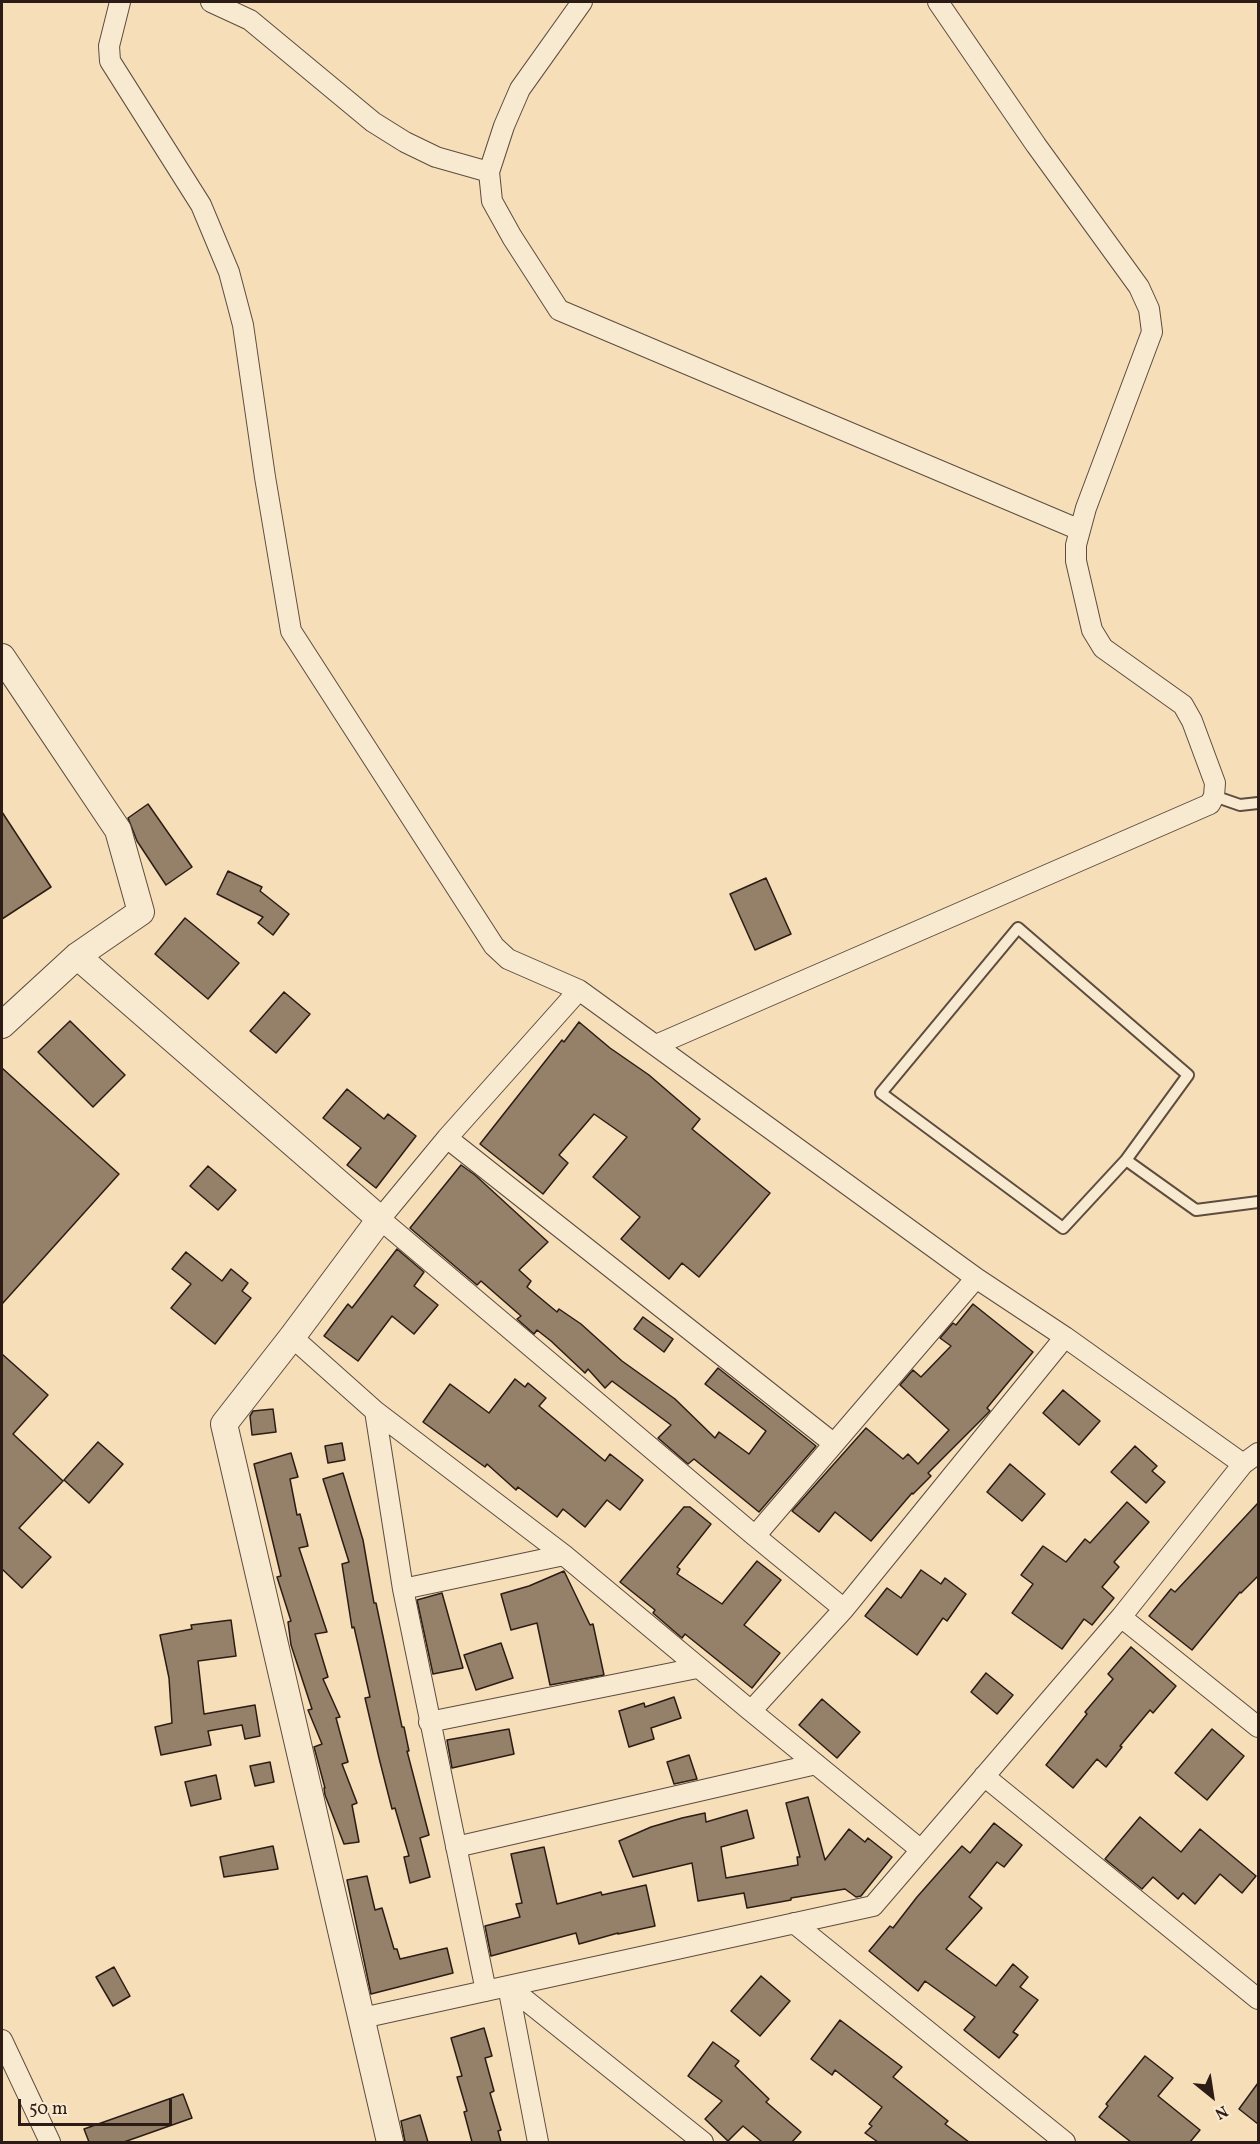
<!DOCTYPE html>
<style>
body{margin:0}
#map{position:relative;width:1260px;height:2144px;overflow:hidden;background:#f5deb8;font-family:Vollkorn,serif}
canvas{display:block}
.frame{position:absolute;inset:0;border:3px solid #2c1c15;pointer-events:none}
.north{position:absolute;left:1182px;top:2066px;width:60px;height:60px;-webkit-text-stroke:4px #f8ead1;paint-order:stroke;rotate:150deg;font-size:16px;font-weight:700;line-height:24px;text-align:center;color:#2c1c15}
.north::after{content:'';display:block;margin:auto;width:21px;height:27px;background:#2c1c15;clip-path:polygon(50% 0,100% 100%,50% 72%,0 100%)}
.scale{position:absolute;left:18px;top:2099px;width:154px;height:27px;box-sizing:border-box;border:3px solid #2c1c15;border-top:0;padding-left:8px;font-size:18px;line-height:21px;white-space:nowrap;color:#2c1c15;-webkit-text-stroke:4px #f8ead1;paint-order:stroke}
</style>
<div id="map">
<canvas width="1260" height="2144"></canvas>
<div class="frame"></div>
<div class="north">N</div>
<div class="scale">50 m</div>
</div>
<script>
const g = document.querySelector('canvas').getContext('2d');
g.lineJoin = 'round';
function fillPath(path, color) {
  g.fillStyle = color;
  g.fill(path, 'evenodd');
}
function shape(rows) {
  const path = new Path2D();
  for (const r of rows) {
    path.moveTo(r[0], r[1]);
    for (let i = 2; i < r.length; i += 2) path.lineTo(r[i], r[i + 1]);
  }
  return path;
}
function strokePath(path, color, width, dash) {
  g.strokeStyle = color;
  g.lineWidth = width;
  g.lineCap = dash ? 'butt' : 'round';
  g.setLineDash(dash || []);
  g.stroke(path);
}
const building = shape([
 [148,804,192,867,166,885,137,841,128,818,148,804],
 [2,812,51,887,2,919,2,812],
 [228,871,262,887,260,891,289,914,273,935,258,923,263,917,217,894,228,871],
 [766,878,791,934,755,950,730,894,766,878],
 [185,918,239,963,208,999,155,954,185,918],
 [284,992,310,1014,276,1053,250,1031,284,992],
 [70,1021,125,1075,93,1107,38,1052,70,1021],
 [579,1022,610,1048,649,1075,700,1119,692,1129,770,1193,699,1277,682,1263,669,1279,621,1239,640,1217,593,1177,627,1137,594,1114,559,1155,568,1163,543,1194,480,1144,562,1040,564,1042,579,1022],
 [2,1068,119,1174,2,1304,2,1068],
 [347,1089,384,1119,388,1114,416,1136,376,1188,347,1165,361,1148,323,1118,347,1089],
 [461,1165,475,1175,548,1242,519,1270,531,1281,527,1287,557,1312,559,1309,581,1324,622,1361,675,1399,715,1438,719,1432,749,1454,766,1431,705,1384,718,1368,816,1446,759,1512,694,1459,688,1464,658,1438,671,1425,612,1381,605,1388,588,1369,585,1373,551,1341,537,1330,534,1334,517,1319,521,1316,481,1281,477,1285,410,1228,461,1165],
 [208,1166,236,1190,218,1210,190,1186,208,1166],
 [397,1249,424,1272,414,1286,438,1305,414,1334,392,1316,358,1361,324,1336,348,1304,352,1308,397,1249],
 [186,1252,222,1281,231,1269,248,1283,242,1291,251,1298,215,1344,171,1308,191,1284,172,1269,186,1252],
 [973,1304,1033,1352,987,1408,990,1411,928,1473,931,1476,913,1494,912,1493,871,1541,835,1512,819,1532,792,1511,866,1428,903,1459,908,1454,918,1464,949,1430,900,1385,913,1370,921,1377,951,1346,940,1338,953,1323,956,1325,973,1304],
 [643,1317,673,1339,664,1352,634,1329,643,1317],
 [2,1354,48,1395,13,1434,63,1481,19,1528,51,1557,22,1588,2,1569,2,1354],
 [515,1379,525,1387,528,1383,546,1398,539,1406,605,1461,610,1454,643,1480,620,1510,607,1500,585,1527,563,1509,557,1517,518,1487,516,1490,487,1464,485,1467,423,1422,450,1384,489,1413,515,1379],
 [1063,1390,1100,1421,1079,1445,1043,1413,1063,1390],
 [273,1409,276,1432,252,1435,250,1416,253,1411,273,1409],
 [98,1442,123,1464,89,1503,64,1480,98,1442],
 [342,1443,345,1460,328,1463,325,1446,342,1443],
 [1135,1446,1157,1466,1152,1471,1165,1482,1146,1503,1111,1472,1135,1446],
 [291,1453,298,1477,290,1479,297,1515,300,1514,308,1546,299,1548,327,1632,315,1634,328,1677,323,1679,340,1717,336,1718,348,1762,342,1764,357,1803,352,1805,359,1842,344,1844,325,1795,324,1788,325,1788,314,1747,322,1744,308,1710,312,1709,291,1645,288,1622,291,1621,277,1577,281,1576,254,1464,291,1453],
 [1010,1464,1045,1494,1022,1521,987,1492,1010,1464],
 [343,1473,363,1540,374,1603,376,1603,402,1727,404,1727,409,1751,407,1751,429,1835,420,1838,430,1877,410,1883,404,1857,409,1856,395,1808,392,1809,379,1758,365,1698,370,1697,354,1627,352,1628,342,1564,349,1562,323,1479,343,1473],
 [1127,1502,1149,1522,1114,1562,1119,1567,1102,1587,1114,1598,1092,1625,1084,1619,1062,1649,1012,1613,1033,1584,1021,1575,1043,1546,1066,1562,1085,1539,1090,1543,1127,1502],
 [1258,1503,1258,1576,1241,1593,1240,1592,1192,1650,1149,1616,1171,1589,1175,1592,1258,1503],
 [684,1507,690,1507,711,1524,677,1567,680,1569,677,1574,722,1604,757,1561,781,1580,744,1625,780,1653,752,1688,685,1634,682,1638,653,1613,655,1610,620,1582,684,1507],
 [921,1570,941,1584,945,1578,966,1594,947,1621,943,1618,917,1655,865,1616,887,1588,901,1598,921,1570],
 [564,1571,590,1625,593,1624,604,1675,550,1685,537,1623,511,1630,501,1594,529,1586,564,1571],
 [442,1593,463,1668,433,1674,417,1600,442,1593],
 [231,1620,236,1656,198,1661,204,1714,255,1705,260,1736,245,1739,242,1725,208,1731,211,1745,161,1755,155,1727,172,1723,169,1678,160,1635,192,1629,191,1625,231,1620],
 [501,1643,513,1678,476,1690,464,1655,501,1643],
 [1131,1647,1176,1686,1153,1713,1150,1710,1120,1746,1122,1747,1106,1767,1097,1759,1073,1788,1046,1765,1087,1714,1085,1712,1113,1679,1108,1674,1131,1647],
 [986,1673,1013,1695,997,1714,971,1692,986,1673],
 [674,1697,681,1718,651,1728,654,1739,629,1747,619,1711,644,1703,645,1707,674,1697],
 [822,1699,860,1732,837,1758,799,1725,822,1699],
 [509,1729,514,1754,452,1768,447,1740,509,1729],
 [1212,1729,1244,1756,1207,1800,1175,1773,1212,1729],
 [689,1755,697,1779,674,1784,667,1762,689,1755],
 [270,1762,274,1782,255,1786,250,1766,270,1762],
 [216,1775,221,1799,191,1806,185,1782,216,1775],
 [808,1797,825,1860,849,1829,865,1842,868,1838,892,1857,861,1896,856,1897,845,1889,791,1898,791,1900,747,1908,744,1893,698,1901,692,1863,633,1877,619,1841,651,1827,682,1818,705,1813,706,1822,747,1810,754,1838,721,1847,726,1878,798,1865,797,1857,800,1857,786,1803,808,1797],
 [1140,1817,1181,1852,1200,1829,1256,1876,1242,1893,1220,1874,1195,1904,1183,1893,1178,1899,1153,1877,1142,1889,1105,1859,1140,1817],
 [994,1823,1022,1845,1004,1867,997,1862,969,1897,982,1908,946,1949,996,1986,1013,1964,1028,1977,1020,1987,1038,2000,1013,2032,1018,2035,999,2058,964,2030,975,2017,925,1981,918,1991,869,1951,890,1926,893,1928,917,1897,962,1846,970,1853,994,1823],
 [273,1846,278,1869,224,1877,220,1857,273,1846],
 [544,1847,557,1904,601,1892,602,1895,646,1885,655,1926,618,1934,618,1933,579,1944,576,1933,491,1956,485,1926,520,1917,516,1904,522,1903,511,1854,544,1847],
 [367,1876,375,1910,382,1908,394,1949,397,1949,400,1959,447,1948,453,1973,371,1994,347,1880,367,1876],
 [114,1967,130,1996,113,2006,96,1977,114,1967],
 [761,1976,790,2001,760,2036,731,2011,761,1976],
 [840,2020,902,2067,893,2077,948,2121,945,2124,969,2142,878,2142,865,2133,872,2126,869,2124,882,2107,835,2070,832,2075,811,2059,840,2020],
 [484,2028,492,2056,485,2058,494,2091,490,2093,501,2130,498,2131,501,2142,472,2142,464,2112,467,2111,457,2077,462,2076,451,2038,484,2028],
 [713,2042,739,2061,735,2066,769,2099,766,2102,801,2132,792,2142,762,2142,743,2126,728,2141,705,2119,722,2101,688,2076,713,2042],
 [1145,2056,1173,2078,1158,2096,1200,2130,1190,2142,1131,2142,1099,2117,1108,2106,1106,2104,1145,2056],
 [1258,2083,1258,2124,1239,2109,1258,2083],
 [183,2094,192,2118,124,2142,89,2142,84,2129,183,2094],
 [420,2115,428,2142,405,2142,401,2121,420,2115]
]);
const service = shape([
 [1214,796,1240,805,1258,803],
 [1126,1160,1188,1075,1018,928,881,1093,1063,1228,1126,1160,1196,1210,1258,1202]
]);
const minor = shape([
 [120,2,109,46,110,61,201,205,229,272,243,325,265,477,291,631,494,946,508,959,579,990],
 [211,2,250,20,373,122,405,142,436,157,489,172],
 [582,2,520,89,504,126,489,172,492,201,512,237,559,310,1080,530],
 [656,1045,1210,804,1214,796,1215,783,1192,721,1183,705,1103,648,1092,630,1076,561,1076,545,1086,508,1152,332,1149,309,1139,287,1036,145,938,2],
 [447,1138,833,1443],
 [292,1337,375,1411,564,1555,751,1711],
 [375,1411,403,1589,486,1991],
 [755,1536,380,1219,447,1138,579,990,976,1278,1065,1337,1243,1464],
 [403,1589,564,1555],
 [844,1609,1065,1337],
 [1121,1617,1243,1464,1258,1453],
 [429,1722,697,1668],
 [984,1776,1258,1999],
 [456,1847,816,1764],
 [921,1850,751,1711,844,1609,755,1536,976,1278],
 [794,1923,1065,2142],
 [508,1986,703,2142],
 [508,1986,538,2142],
 [362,2018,873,1906,1121,1617,1258,1727],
 [2,2040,50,2142]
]);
const tertiary = shape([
 [2,657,118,830,141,912,77,956,2,1025],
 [77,956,380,1219,292,1337,224,1424,390,2142]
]);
fillPath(building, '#95816a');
strokePath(building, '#2c1c15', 1.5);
strokePath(service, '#5e4c3e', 14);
strokePath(minor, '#5e4c3e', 22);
strokePath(tertiary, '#5e4c3e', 28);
strokePath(service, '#f8ead1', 10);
strokePath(minor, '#f8ead1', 20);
strokePath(tertiary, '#f8ead1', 26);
</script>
